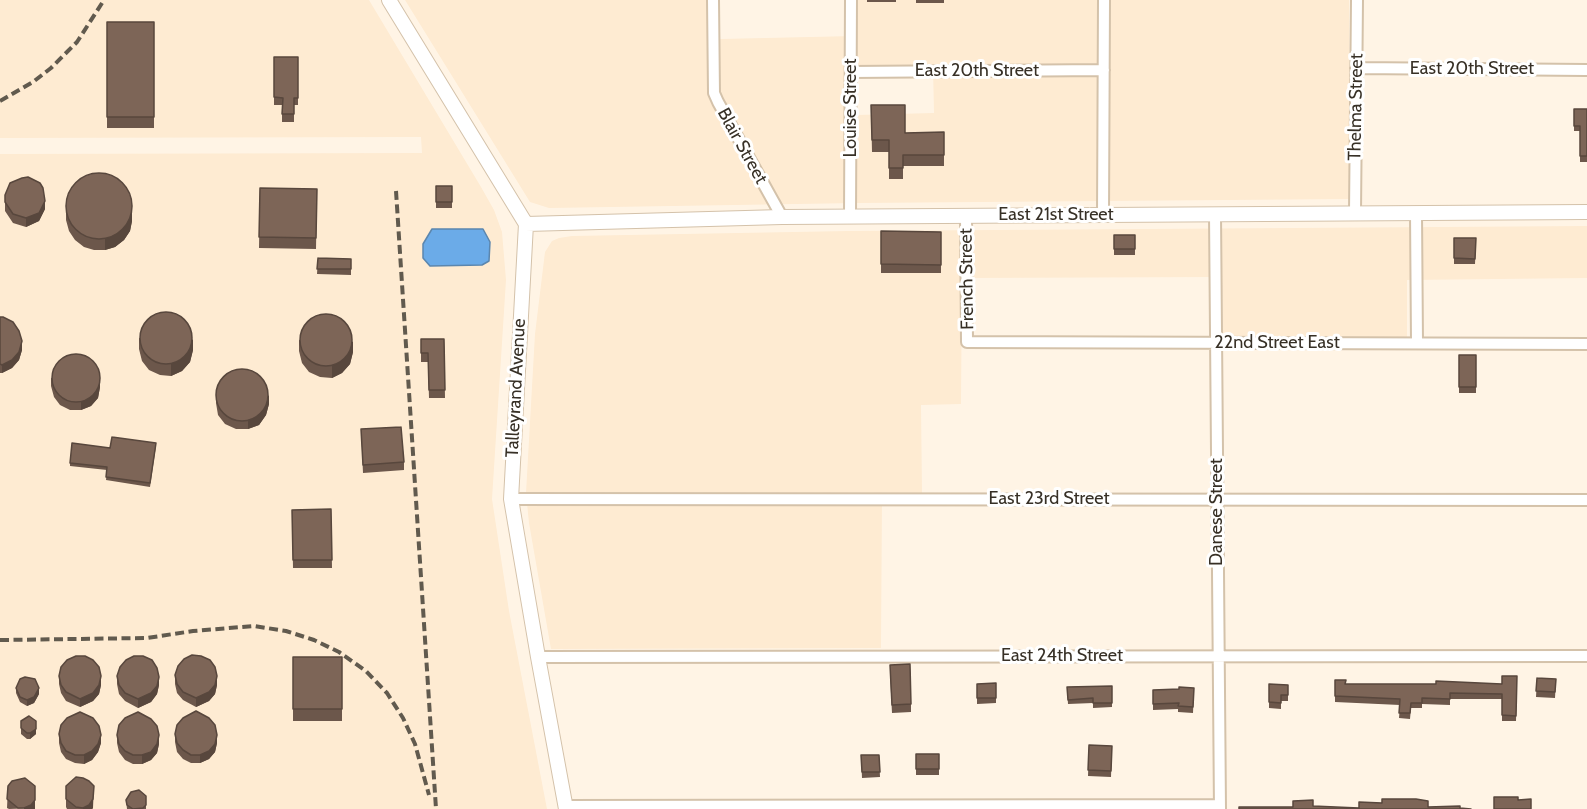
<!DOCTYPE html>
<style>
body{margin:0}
canvas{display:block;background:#fff4e5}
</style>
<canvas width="1587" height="809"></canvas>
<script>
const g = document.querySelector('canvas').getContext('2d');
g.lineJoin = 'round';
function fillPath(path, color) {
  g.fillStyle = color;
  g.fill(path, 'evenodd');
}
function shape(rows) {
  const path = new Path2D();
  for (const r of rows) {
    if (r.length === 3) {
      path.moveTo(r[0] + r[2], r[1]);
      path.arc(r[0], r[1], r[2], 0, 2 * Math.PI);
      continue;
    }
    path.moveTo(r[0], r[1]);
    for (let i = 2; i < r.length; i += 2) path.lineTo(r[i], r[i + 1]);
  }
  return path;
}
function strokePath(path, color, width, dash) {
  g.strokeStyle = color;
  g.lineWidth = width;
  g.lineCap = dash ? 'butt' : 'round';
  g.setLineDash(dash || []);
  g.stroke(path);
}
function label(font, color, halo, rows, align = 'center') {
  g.font = font + ' Cabin,sans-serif';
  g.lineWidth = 6;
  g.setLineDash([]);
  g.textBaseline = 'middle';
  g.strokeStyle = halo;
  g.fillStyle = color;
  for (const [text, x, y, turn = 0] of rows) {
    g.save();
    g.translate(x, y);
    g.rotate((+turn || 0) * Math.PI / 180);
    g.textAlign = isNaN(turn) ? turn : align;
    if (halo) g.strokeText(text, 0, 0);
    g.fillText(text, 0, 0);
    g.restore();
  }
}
const built = shape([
 [0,0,369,0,481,187,494,210,502,232,506,280,492,499,509,611,547,809,0,809,0,154,422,153,421,137,0,138],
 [405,0,718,0,720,39,855,36,857,0,1349,0,1350,199,858,203,549,208,530,202],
 [855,67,933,67,934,113,856,115],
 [1587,226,1587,278,1407,280,1407,338,1223,338,1222,277,962,278,961,404,921,405,922,494,882,494,881,648,551,649,529,523,526,493,535,334,545,252,552,241,559,238,572,236,849,231]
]);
const water = shape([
 [432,229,483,229,490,242,489,261,482,265,430,266,423,258,423,244,432,229]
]);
const street = shape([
 [713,0,714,93,718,102,782,217],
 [1356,68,1587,70],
 [851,72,1104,70],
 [1355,213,1357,0],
 [1416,213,1417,343],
 [1215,214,1220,809],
 [1103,215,1104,0],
 [966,216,967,342,1587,344],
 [850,217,851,0],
 [511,499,1587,500],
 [538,657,1587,656],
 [566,806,1220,805]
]);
const secondary = shape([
 [389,0,526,224,511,499,538,657,566,809],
 [526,224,782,217,1587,212]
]);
const rail = shape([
 [0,101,33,82,51,68,77,42,104,0],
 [396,191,436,809],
 [0,640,147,638,193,631,254,626,286,631,314,640,339,652,366,671,387,693,403,718,415,744,429,795]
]);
const wall = shape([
 [867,0,896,0,896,2,867,2],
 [916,0,944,0,944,3,916,3],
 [107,22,154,22,154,128,107,128],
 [274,57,298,57,298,105,294,105,294,122,282,122,282,105,274,105],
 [871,105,905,133,944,132,944,166,903,166,903,179,889,179,889,152,872,152],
 [1574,109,1587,109,1587,162,1580,162,1580,131,1574,131],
 [436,186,452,186,452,208,436,208],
 [260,188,317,189,316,249,259,248],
 [5,195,45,209,39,221,26,227,13,223,5,211],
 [66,209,132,221,130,231,124,240,115,247,105,250,94,250,84,247,75,240,69,231,66,220],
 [881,231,941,232,941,273,881,273],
 [1114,235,1135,235,1135,255,1114,255],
 [1454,238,1476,238,1475,264,1454,264],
 [318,258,351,259,351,275,317,274],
 [0,317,22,350,19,360,12,368,2,373,0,373],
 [139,338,193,350,190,362,182,371,171,376,160,375,149,370,142,361,139,349],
 [421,339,444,339,445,398,429,398,428,362,421,362],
 [299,340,353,352,350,364,342,373,332,378,320,377,309,372,302,363,299,351],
 [1459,355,1476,355,1476,393,1459,393],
 [51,378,100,387,98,398,91,406,81,410,70,410,60,405,54,397,51,386],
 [216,394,269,404,266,415,259,425,248,429,236,429,225,424,218,415,216,403],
 [361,429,404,462,404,470,363,473],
 [156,446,150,487,106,480,107,470,70,466,70,463,110,448],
 [331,509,332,568,293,568,292,510],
 [293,657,342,657,342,721,293,721],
 [890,674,911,704,911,712,892,713],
 [175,675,217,685,215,694,209,701,196,707,183,700,177,693,175,684],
 [59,676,101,685,99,694,93,701,80,707,66,701,61,693,59,684],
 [117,676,159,685,157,694,151,702,138,708,125,701,119,694,117,684],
 [1517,676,1516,721,1502,721,1502,699,1450,699,1450,705,1422,704,1422,708,1411,708,1410,719,1399,718,1400,705,1335,702,1335,680,1345,684,1502,684],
 [1537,678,1556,679,1555,698,1536,697],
 [996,683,996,703,977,704,977,684],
 [1269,684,1288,685,1288,701,1281,701,1281,709,1269,708],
 [1112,686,1112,707,1093,708,1093,703,1068,704,1067,687],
 [16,688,39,694,34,703,27,706,20,702,16,693],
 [1194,688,1193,713,1178,712,1178,709,1153,710,1153,690,1179,689],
 [21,721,36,721,36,734,30,739,27,739,21,734],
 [59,734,101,743,98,752,92,760,84,764,75,763,66,759,61,752,59,743],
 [175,734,217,743,215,752,209,759,200,763,191,763,183,759,177,752,175,742],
 [117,735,159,744,157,753,151,760,142,764,133,764,125,760,119,752,117,743],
 [1089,745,1112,746,1111,777,1088,776],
 [916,754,939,754,939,775,916,775],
 [861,755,879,755,880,777,862,778],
 [8,786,35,786,35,808,9,809,7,808],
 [66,786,94,786,93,808,92,809,67,809,66,807],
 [146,796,146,809,127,809,126,800]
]);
const shadedWall = shape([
 [45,201,45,209,39,221,26,227,26,218],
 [132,210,132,221,130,231,124,240,115,247,105,250,105,239],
 [193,339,193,350,190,362,182,371,171,376,171,364],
 [22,341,22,350,19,360,12,368,2,373,2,365],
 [353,341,353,352,350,364,342,373,332,378,332,366],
 [100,378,100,387,98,398,91,406,81,410,81,402],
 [269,395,269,404,266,415,259,425,248,429,248,421],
 [101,676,101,685,99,694,93,701,80,707,80,699],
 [217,676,217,685,215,694,209,701,196,707,196,698],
 [159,677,159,685,157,694,151,702,138,708,138,699],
 [39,688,39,694,34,703,27,706,27,700],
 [36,729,36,734,30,739,30,733],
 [101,735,101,743,98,752,92,760,84,764,84,755],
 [159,735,159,744,157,753,151,760,142,764,142,755],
 [217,735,217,743,215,752,209,759,200,763,200,755],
 [93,799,93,808,92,809,83,809,83,808],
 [35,800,35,809,24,809,24,808]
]);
const building = shape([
 [107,22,154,22,154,117,107,117,107,22],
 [274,57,298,57,298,98,294,98,294,114,282,114,283,98,274,97,274,57],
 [871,105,905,105,905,133,944,132,944,155,903,155,903,168,889,168,889,140,872,140,871,105],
 [1574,109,1587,109,1587,156,1580,156,1580,126,1574,126,1574,109],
 [99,206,33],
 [28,177,40,183,43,188,45,201,39,213,26,218,13,214,5,202,5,195,10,183,22,178,28,177],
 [436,186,452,186,452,202,436,202,436,186],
 [260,188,317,189,316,238,259,237,260,188],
 [881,231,941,232,941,265,881,264,881,231],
 [1114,235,1135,235,1135,249,1114,249,1114,235],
 [1454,238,1476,238,1475,259,1454,258,1454,238],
 [318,258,351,259,351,269,317,269,318,258],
 [166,338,26],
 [326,340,26],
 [0,317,3,317,13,322,19,331,22,341,19,352,12,360,2,365,0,364,0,317],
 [421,339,444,339,445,390,429,390,428,353,421,353,421,339],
 [76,378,24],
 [1459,355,1476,355,1476,387,1459,387,1459,355],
 [242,395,26],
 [401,427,404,462,363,465,361,429,401,427],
 [112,437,156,443,150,483,106,477,107,467,70,463,72,443,110,448,112,437],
 [331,509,332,560,293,560,292,510,331,509],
 [192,655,201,656,210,660,215,667,217,676,215,685,209,692,196,698,183,692,177,684,175,675,178,666,184,659,192,655],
 [76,656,85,656,93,660,99,667,101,676,99,685,93,693,80,699,66,692,61,685,59,676,61,667,67,660,76,656],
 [134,656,143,656,152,660,157,668,159,677,157,686,151,693,138,699,125,693,119,685,117,676,120,667,126,660,134,656],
 [293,657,342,657,342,709,293,709,293,657],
 [910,664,911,704,892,705,890,665,910,664],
 [1502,676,1517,676,1516,716,1502,715,1502,694,1450,693,1450,699,1422,698,1422,703,1411,703,1410,713,1399,713,1400,699,1335,696,1335,680,1346,680,1345,684,1436,684,1436,681,1502,684,1502,676],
 [25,677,35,679,39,688,34,697,27,700,20,697,16,688,20,679,25,677],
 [1537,678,1556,679,1555,692,1536,691,1537,678],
 [996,683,996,698,977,698,977,684,996,683],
 [1269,684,1288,685,1288,695,1281,695,1281,703,1269,702,1269,684],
 [1112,686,1112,703,1093,703,1093,698,1068,700,1067,687,1112,686],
 [1179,687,1194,688,1193,707,1178,706,1179,703,1153,704,1153,690,1179,689,1179,687],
 [196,711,209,718,215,725,217,735,215,744,209,751,200,755,191,755,183,750,177,743,175,734,177,725,183,718,196,711],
 [80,712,93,718,99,726,101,735,98,744,92,751,84,755,75,755,66,751,61,743,59,734,61,725,67,718,80,712],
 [138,712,151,719,157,726,159,735,157,744,151,752,142,755,133,755,125,751,119,744,117,735,119,725,125,718,138,712],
 [29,716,36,721,36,729,30,733,27,733,21,728,21,721,29,716],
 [1089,745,1112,746,1111,771,1088,770,1089,745],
 [916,754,939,754,939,769,916,769,916,754],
 [861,755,879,755,880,772,862,772,861,755],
 [76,777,83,778,89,781,94,786,93,799,89,805,83,808,76,807,66,799,66,786,76,777],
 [25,778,35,786,35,800,31,805,24,808,18,808,7,799,8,786,12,781,25,778],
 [139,790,146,796,146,805,143,808,133,809,127,805,126,800,131,792,139,790],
 [1494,797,1518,797,1518,800,1531,799,1531,809,1494,809,1494,797],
 [1382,799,1416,799,1428,801,1428,807,1460,806,1460,808,1471,809,1239,809,1239,807,1293,807,1293,801,1313,800,1313,806,1359,808,1359,802,1382,803,1382,799]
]);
const streetNames = [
 ["East 20th Street",1472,69],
 ["East 20th Street",977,71],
 ["Thelma Street",1356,107,-89],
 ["Louise Street",851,108,-90],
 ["Blair Street",742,146,61],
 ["East 21st Street",1056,215],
 ["French Street",967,279,-91],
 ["22nd Street East",1277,343],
 ["Talleyrand Avenue",516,388,-87],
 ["East 23rd Street",1049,499],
 ["Danese Street",1217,512,-90],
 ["East 24th Street",1062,656]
];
fillPath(built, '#feebd2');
fillPath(water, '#6babe8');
strokePath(water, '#5b86ae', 1.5);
strokePath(street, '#d4c2aa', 14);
strokePath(secondary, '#d4c2aa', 16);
strokePath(street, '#fff', 10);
strokePath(secondary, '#fff', 14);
strokePath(rail, '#615a4e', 4, [9, 4.5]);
fillPath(wall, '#6c574b');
fillPath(shadedWall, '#58473d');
fillPath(building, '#7d6557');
strokePath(building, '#58473d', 1.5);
label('18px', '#373026', '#fff', streetNames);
</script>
